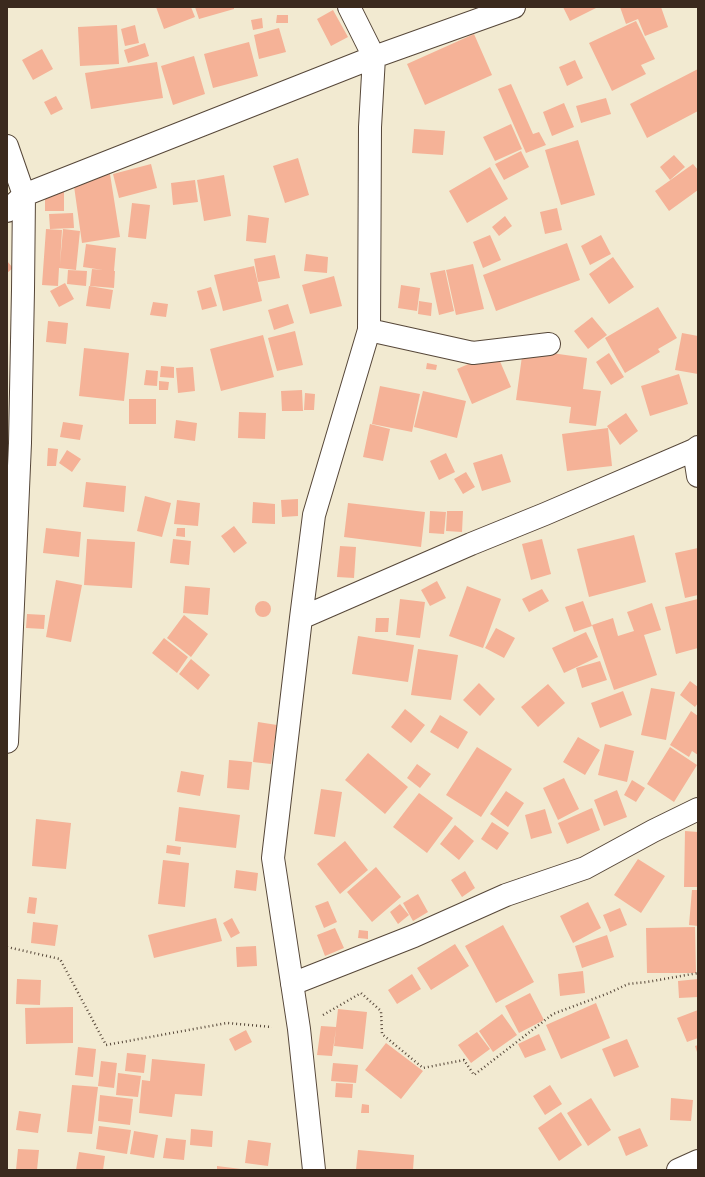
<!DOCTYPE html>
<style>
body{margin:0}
#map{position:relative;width:705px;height:1177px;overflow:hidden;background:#f2ead1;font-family:"IM FELL English",serif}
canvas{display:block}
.frame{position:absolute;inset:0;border:8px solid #3b2a1e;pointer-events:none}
</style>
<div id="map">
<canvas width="705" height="1177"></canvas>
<div class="frame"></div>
</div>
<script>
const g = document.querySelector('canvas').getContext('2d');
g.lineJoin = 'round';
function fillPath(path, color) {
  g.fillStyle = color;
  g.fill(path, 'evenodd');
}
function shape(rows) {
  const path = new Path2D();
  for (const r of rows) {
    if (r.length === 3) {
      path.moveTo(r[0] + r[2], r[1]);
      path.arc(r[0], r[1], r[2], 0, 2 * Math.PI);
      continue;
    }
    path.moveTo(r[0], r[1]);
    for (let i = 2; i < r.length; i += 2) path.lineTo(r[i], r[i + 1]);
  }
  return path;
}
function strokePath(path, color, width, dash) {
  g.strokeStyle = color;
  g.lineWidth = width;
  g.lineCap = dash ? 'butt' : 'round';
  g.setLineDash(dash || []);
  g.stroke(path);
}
const building = shape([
 [156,7,191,7,195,17,164,29],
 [195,7,234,7,234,9,199,19],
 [563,7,598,7,570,21],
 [620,7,661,7,668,27,645,36,638,19,626,24],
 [333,10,348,37,331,46,317,19],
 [277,15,288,15,288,23,276,23],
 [262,18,263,28,253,30,251,20],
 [636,21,655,59,641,65,646,74,612,91,589,43],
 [117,25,119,64,80,66,78,27],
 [135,25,139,43,125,46,121,29],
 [279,28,286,52,259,59,254,35],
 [474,34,492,75,425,105,407,64],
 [249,42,258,76,213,88,204,54],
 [145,43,149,56,128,63,124,50],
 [42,49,53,69,33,80,22,60],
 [194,56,205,94,173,105,161,66],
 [575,60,583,78,567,86,559,67],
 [157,62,163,98,91,109,85,73],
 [698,69,698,111,647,138,630,104],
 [511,84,533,134,539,132,546,145,526,153,498,89],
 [56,96,63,109,51,115,44,102],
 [606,98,611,114,581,123,576,106],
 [564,103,574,127,552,136,543,112],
 [511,124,522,149,495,161,483,137],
 [414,129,445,131,443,155,412,153],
 [578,140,595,195,561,205,545,150],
 [521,151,529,167,504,180,495,164],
 [674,155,685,167,670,180,660,167],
 [298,158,309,195,285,203,273,166],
 [151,164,157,188,119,198,113,174],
 [693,164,698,170,698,190,669,211,655,191],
 [490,167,508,199,467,223,449,191],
 [110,174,120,237,82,243,73,179],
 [224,175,231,216,204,221,197,180],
 [195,180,198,202,173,205,171,183],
 [45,190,64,190,64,211,45,211],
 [132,203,150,205,146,239,128,237],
 [557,208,562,230,545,234,540,212],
 [73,213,74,228,50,229,49,214],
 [248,215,269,218,266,243,246,241],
 [505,216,512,226,499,236,492,227],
 [46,229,62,230,60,264,63,229,80,231,76,270,59,268,58,286,42,285],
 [490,235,501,260,483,268,473,242],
 [601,235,611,254,590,265,581,246],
 [567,243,580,280,496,311,483,275],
 [86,244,116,248,114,271,115,271,114,288,90,286,92,269,103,270,83,267],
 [306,254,328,257,327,273,304,271],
 [275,255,280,278,258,282,254,259],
 [613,257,634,287,609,304,589,274],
 [7,261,13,268,7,273],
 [473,264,484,309,456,315,446,270],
 [254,266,262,301,223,311,214,275],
 [68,270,87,271,86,286,67,284],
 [445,270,454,311,439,315,430,273],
 [334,276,342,306,310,314,302,285],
 [65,283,74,299,59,307,50,291],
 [401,285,420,288,417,311,398,308],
 [89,286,113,290,110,309,86,306],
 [211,287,217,306,202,310,197,291],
 [419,301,432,303,431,316,418,314],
 [153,302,168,304,166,317,150,315],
 [288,304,294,323,274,330,268,310],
 [658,307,677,338,658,349,660,352,625,373,605,338],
 [592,317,607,335,588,349,574,331],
 [48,321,68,323,66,344,46,342],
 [295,331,303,365,277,371,268,338],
 [682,333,698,336,698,374,675,370],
 [263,335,274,377,221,391,210,349],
 [84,348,129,353,124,401,79,396],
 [523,349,587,358,583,389,601,391,596,426,569,423,571,407,516,400],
 [496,352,511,387,472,404,457,369],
 [609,353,624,377,611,385,596,362],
 [427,363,437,365,436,370,426,369],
 [161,366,174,367,174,378,160,377],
 [193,367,195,391,178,393,176,368],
 [146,370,158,371,157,386,144,385],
 [679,374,688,404,650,416,641,386],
 [159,381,169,382,168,390,159,390],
 [380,386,420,394,412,432,372,424],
 [302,390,303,411,282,411,281,391],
 [423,391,466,401,457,438,414,427],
 [305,393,315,394,314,410,304,410],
 [129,399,156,399,156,424,129,424],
 [239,412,266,413,265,439,238,438],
 [626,413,638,431,620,445,607,426],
 [176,420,197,423,195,441,174,438],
 [63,422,83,425,80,440,60,437],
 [370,424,390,429,383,461,363,457],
 [608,428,612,466,567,471,562,434],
 [48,448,58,449,56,466,47,466],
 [67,450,81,459,72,472,59,463],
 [446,453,455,472,439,480,430,461],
 [502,454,511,482,482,491,473,463],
 [466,472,475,487,463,494,454,479],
 [86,482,126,486,124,512,83,507],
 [145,496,171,503,162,537,137,531],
 [298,499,298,516,282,517,281,500],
 [177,500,200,503,198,526,174,524],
 [253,502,275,504,275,524,252,523],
 [348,503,425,512,421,547,344,537],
 [430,511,446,512,444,534,429,533],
 [447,511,463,511,462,532,446,531],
 [234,526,247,543,234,553,221,536],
 [46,528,81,532,79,557,43,553],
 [177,528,185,528,185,537,176,536],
 [634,535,646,582,589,597,577,549],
 [87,539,135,542,132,588,84,585],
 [173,539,191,541,189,565,170,563],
 [542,539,551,574,531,580,522,544],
 [340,546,356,547,354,578,337,577],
 [698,548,698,595,685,598,675,553],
 [56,580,82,585,71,642,46,637],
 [437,581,446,598,430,606,421,590],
 [185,586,210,588,208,615,183,613],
 [467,586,501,599,483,648,449,636],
 [542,589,549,601,529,612,522,599],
 [400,599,425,602,420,638,396,635],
 [698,599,698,648,676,654,665,607],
 [583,601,592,626,574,632,565,607],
 [263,609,8],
 [652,603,661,630,644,635,657,675,614,690,592,625,613,618,618,636,634,631,627,612],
 [27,614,45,615,44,629,26,628],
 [184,615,208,634,191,657,167,638],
 [376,618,389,618,388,632,375,632],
 [496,628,515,638,504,658,485,648],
 [586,632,598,657,564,673,552,648],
 [358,636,414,645,408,682,352,674],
 [164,638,188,657,177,673,152,653],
 [418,649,458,655,451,700,411,695],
 [191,659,210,675,198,690,179,674],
 [600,661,607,680,582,688,576,668],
 [690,681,698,687,698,703,695,707,680,695],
 [479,683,495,699,480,716,463,700],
 [548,684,565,703,538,727,521,707],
 [651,688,675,692,666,740,641,735],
 [623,691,632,715,600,728,591,703],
 [405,709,425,725,411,743,391,727],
 [691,711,698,716,698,755,692,751,689,757,670,745],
 [440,715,468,732,458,749,430,732],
 [258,722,277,725,271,764,253,762],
 [578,737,600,750,585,775,563,762],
 [605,744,634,751,627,782,598,775],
 [477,747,512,769,481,817,446,795],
 [670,747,697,765,674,802,647,784],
 [368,753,408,787,385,814,345,780],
 [229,760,252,762,249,790,227,788],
 [417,764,431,774,420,788,407,778],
 [181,771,204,775,200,796,177,792],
 [564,778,579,809,558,820,543,788],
 [632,780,645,788,636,802,624,795],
 [321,789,342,792,335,837,314,834],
 [617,790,627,817,604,826,594,800],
 [506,791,524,803,508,827,490,814],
 [419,793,453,818,427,853,393,827],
 [179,807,240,815,236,848,175,841],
 [592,808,600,830,567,844,558,823],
 [545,809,552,833,531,839,525,815],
 [36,819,71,823,66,869,32,866],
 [492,822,509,833,497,850,481,839],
 [455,825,474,841,459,860,440,844],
 [685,831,698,832,698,887,684,887],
 [345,841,368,870,340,894,317,864],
 [167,845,181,847,180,855,166,853],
 [638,859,665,876,641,913,614,895],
 [163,860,189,863,185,907,158,904],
 [376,867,401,897,372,922,347,892],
 [236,870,258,873,256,891,234,888],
 [465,871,475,888,462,897,451,880],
 [692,890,698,890,698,926,689,925],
 [418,894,428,912,413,921,403,903],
 [29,897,37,898,35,914,27,913],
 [328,901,337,922,324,928,315,906],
 [588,902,601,928,573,943,560,916],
 [400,904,409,915,398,924,390,912],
 [620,908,627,925,610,932,603,915],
 [216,918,222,941,154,958,148,935],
 [232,918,240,933,231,938,223,923],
 [33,922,58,925,55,946,31,943],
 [503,925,534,982,496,1003,465,946],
 [695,927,696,973,647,973,646,928],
 [335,928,344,948,325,956,317,935],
 [359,930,368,931,368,939,358,938],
 [607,935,614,957,582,968,575,946],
 [455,944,469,966,431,990,417,968],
 [256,946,257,966,237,967,236,947],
 [583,971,585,993,560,996,558,974],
 [412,974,421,989,397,1004,388,990],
 [17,979,41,980,40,1005,16,1004],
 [698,979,698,997,679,998,678,981],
 [530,993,544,1020,519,1033,505,1006],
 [596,1003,610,1038,561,1059,546,1025],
 [73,1007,73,1043,26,1044,25,1008],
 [338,1009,367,1012,363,1049,334,1046,336,1029,332,1056,317,1055,321,1026,336,1027],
 [698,1010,698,1038,687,1042,677,1018],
 [502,1014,517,1035,493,1052,479,1031],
 [246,1030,252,1042,235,1051,229,1039],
 [477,1032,490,1049,471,1063,458,1045],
 [539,1034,546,1050,525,1058,518,1044],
 [627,1039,639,1067,614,1077,602,1049],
 [386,1043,423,1071,401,1099,365,1070],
 [698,1045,698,1055,695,1046],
 [78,1047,96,1049,93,1077,75,1075],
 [127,1053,146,1055,144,1073,125,1071],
 [152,1059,205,1064,202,1096,175,1094,172,1117,139,1113,142,1080,150,1081],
 [101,1061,117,1063,114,1088,98,1086],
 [333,1063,358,1065,356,1083,331,1081],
 [118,1073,141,1076,138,1097,116,1095],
 [336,1083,353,1084,352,1098,335,1097],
 [72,1085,98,1087,92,1134,67,1132],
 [550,1085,562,1104,545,1115,533,1096],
 [100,1095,133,1099,130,1125,98,1121],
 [591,1098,611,1130,588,1146,567,1113],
 [671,1098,693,1100,691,1121,670,1120],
 [362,1104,369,1105,369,1113,361,1113],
 [19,1111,41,1114,38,1133,16,1130],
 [561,1112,582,1145,559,1161,538,1128],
 [99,1126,131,1130,127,1154,96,1149],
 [640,1128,648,1146,626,1156,618,1137],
 [191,1129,213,1131,212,1147,190,1145],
 [134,1131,158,1135,154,1158,130,1154],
 [166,1138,186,1140,184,1160,163,1158],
 [248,1140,271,1143,268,1166,245,1163],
 [18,1149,39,1150,37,1170,16,1170],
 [358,1150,414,1155,413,1170,356,1170],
 [79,1152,105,1156,103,1170,76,1170],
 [217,1166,241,1169,241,1170,217,1170]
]);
const path = shape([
 [7,947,60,959,106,1045,227,1023,272,1027],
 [323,1015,361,993,381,1011,382,1034,423,1068,464,1060,474,1075,553,1014,609,993,628,984,647,982,698,973]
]);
const minor = shape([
 [7,146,24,195,23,290,20,443,7,742],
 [7,211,24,195,374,57,514,7],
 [369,330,473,353,549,344],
 [694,450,698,476],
 [301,618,471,544,545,514,694,450,698,447],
 [292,984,414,936,506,895,585,868,653,831,698,809],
 [314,1170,299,1029,273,858,301,618,314,515,369,330,370,127,374,57,349,7],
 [678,1170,698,1161]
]);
fillPath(building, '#f5b297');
strokePath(minor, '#564739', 24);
strokePath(path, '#564739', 2.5, [1, 3]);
strokePath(minor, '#fff', 22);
</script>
